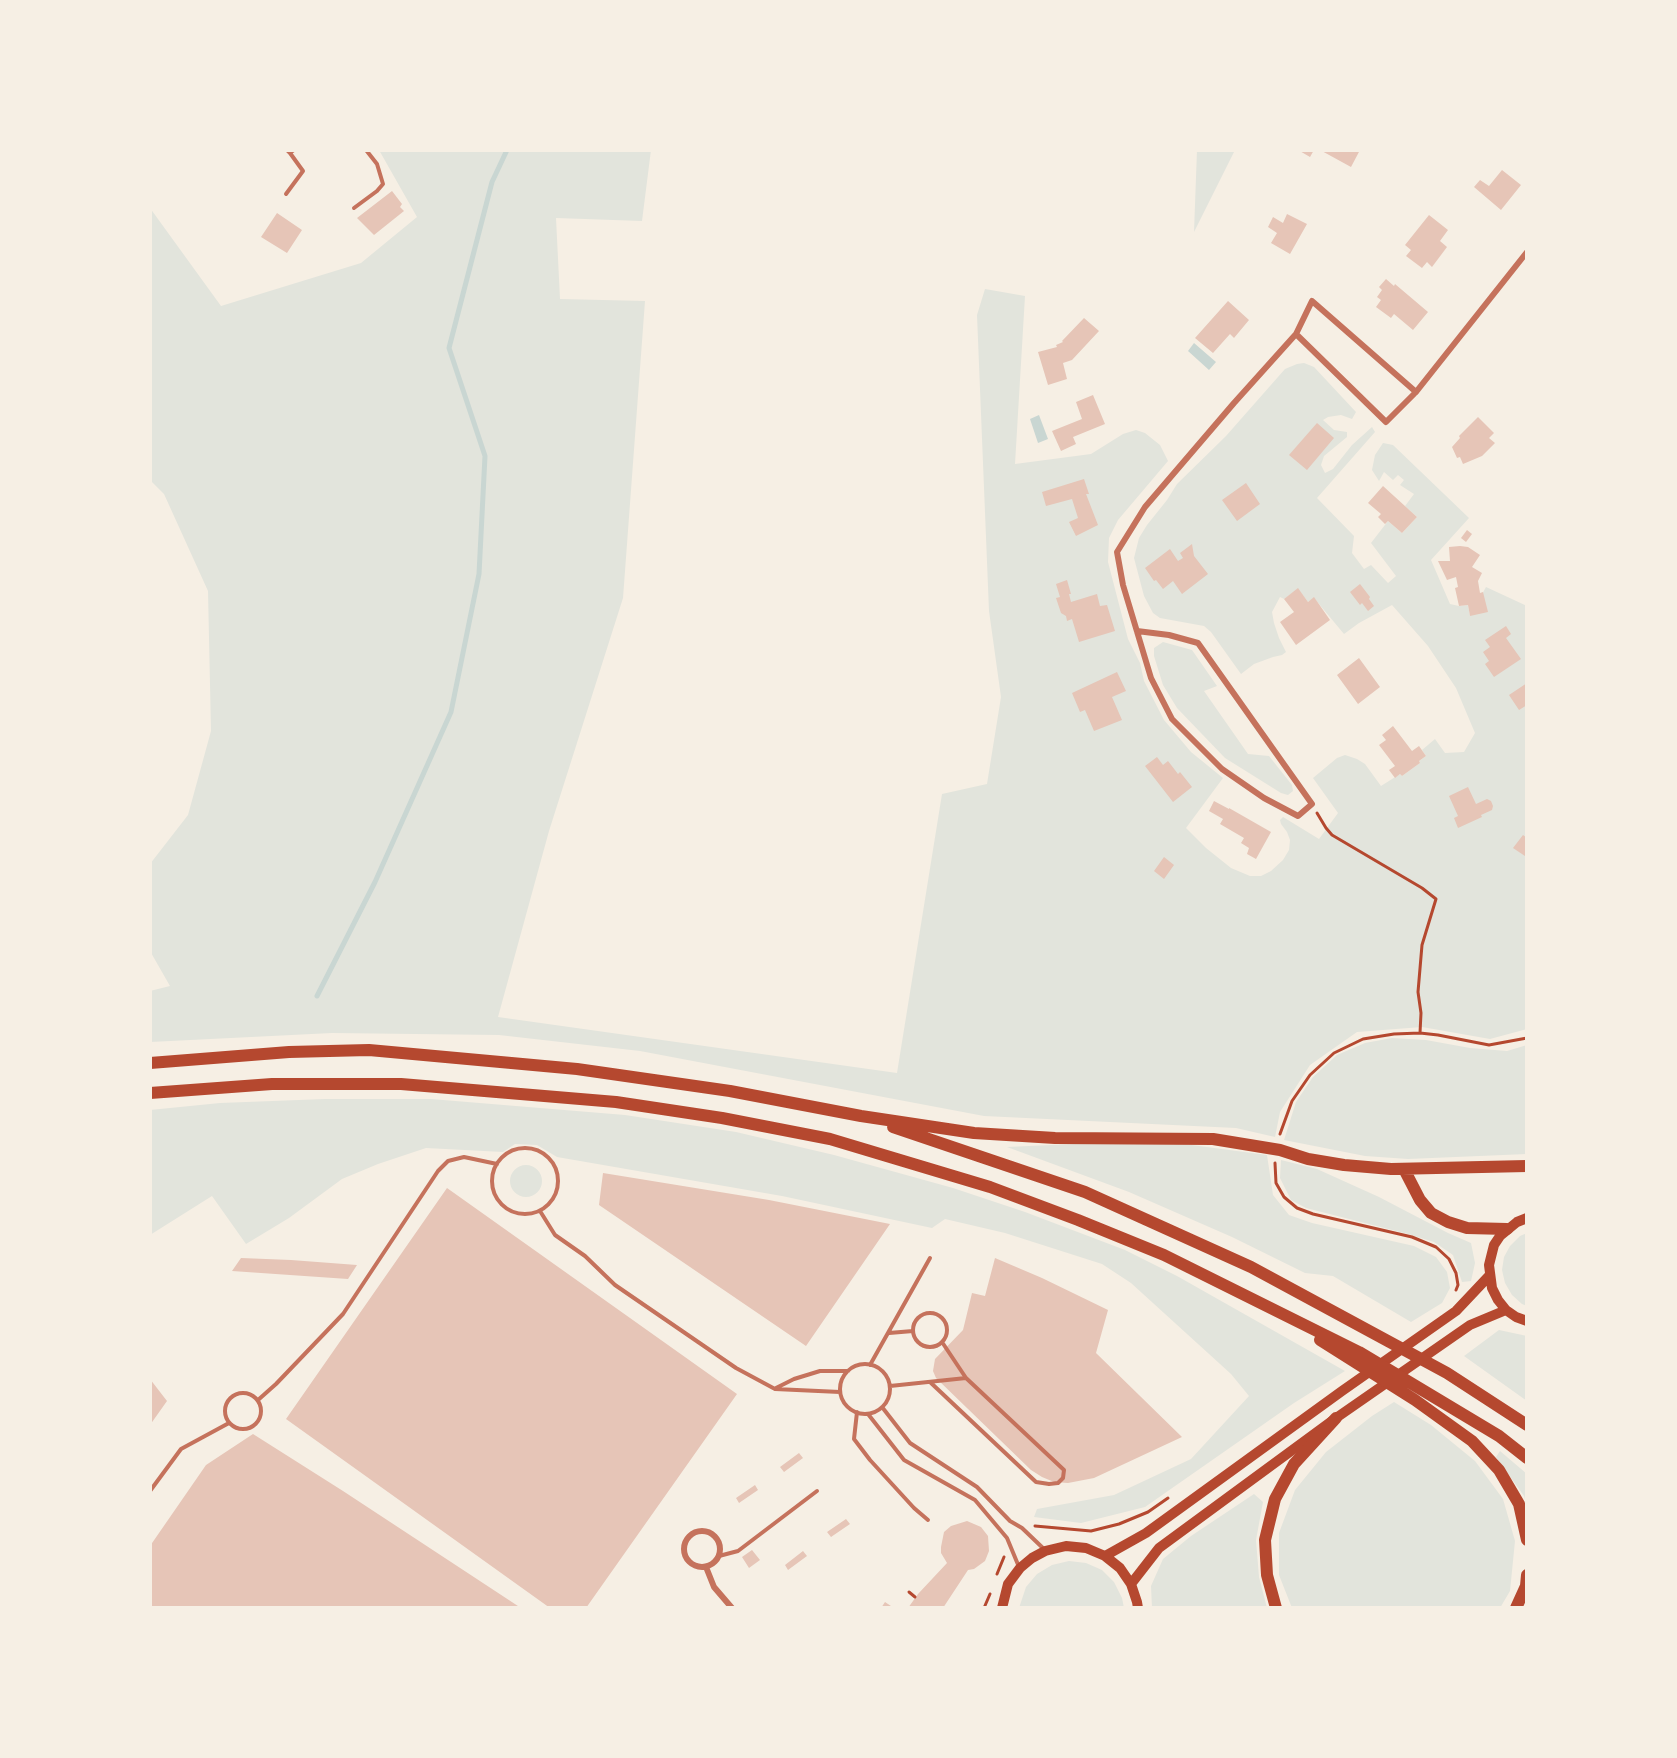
<!DOCTYPE html>
<style>
body{margin:0}
#map{position:relative;width:1677px;height:1758px;overflow:hidden;background:#f6efe4;font-family:Rubik,sans-serif}
canvas{display:block}
.frame{position:absolute;inset:0;border:152px solid #f6efe4;pointer-events:none}
</style>
<div id="map">
<canvas width="1677" height="1758"></canvas>
<div class="frame"></div>
</div>
<script>
const g = document.querySelector('canvas').getContext('2d');
g.lineJoin = 'round';
function fillPath(path, color) {
  g.fillStyle = color;
  g.fill(path, 'evenodd');
}
function shape(rows) {
  const path = new Path2D();
  for (const r of rows) {
    if (r.length === 3) {
      path.moveTo(r[0] + r[2], r[1]);
      path.arc(r[0], r[1], r[2], 0, 2 * Math.PI);
      continue;
    }
    path.moveTo(r[0], r[1]);
    for (let i = 2; i < r.length; i += 2) path.lineTo(r[i], r[i + 1]);
  }
  return path;
}
function strokePath(path, color, width, dash) {
  g.strokeStyle = color;
  g.lineWidth = width;
  g.lineCap = dash ? 'butt' : 'round';
  g.setLineDash(dash || []);
  g.stroke(path);
}
const green = shape([
 [379,150,651,150,642,221,556,218,560,299,645,301,623,598,549,831,498,1017,897,1073,942,794,987,784,1001,697,989,611,977,315,985,289,1025,296,1015,464,1091,454,1123,434,1136,430,1145,433,1160,445,1168,461,1118,520,1109,538,1108,562,1128,639,1140,663,1144,681,1164,720,1191,752,1223,778,1186,828,1206,848,1231,868,1250,876,1261,876,1271,871,1283,860,1289,850,1290,840,1287,832,1281,824,1280,820,1283,817,1319,839,1338,813,1313,778,1337,758,1345,755,1357,759,1365,764,1381,786,1400,774,1402,776,1420,763,1419,761,1426,756,1422,750,1435,739,1445,753,1464,752,1475,733,1456,688,1428,646,1392,605,1359,623,1344,634,1314,598,1308,602,1298,589,1284,599,1280,597,1272,612,1274,623,1279,638,1286,652,1282,655,1273,657,1254,664,1241,674,1211,632,1204,626,1160,618,1153,613,1144,596,1134,558,1139,538,1147,525,1167,500,1177,484,1226,436,1285,369,1297,364,1304,363,1314,367,1356,412,1352,419,1341,415,1328,417,1323,420,1334,430,1347,432,1347,437,1324,456,1321,465,1325,473,1333,469,1352,445,1372,427,1375,432,1317,498,1354,536,1352,553,1364,569,1371,565,1388,583,1396,576,1371,543,1388,521,1402,533,1417,517,1405,506,1414,494,1400,485,1404,480,1398,475,1393,480,1384,472,1379,481,1372,470,1375,455,1383,443,1393,445,1469,518,1431,560,1450,604,1459,606,1468,605,1470,616,1486,587,1527,606,1527,1029,1490,1039,1422,1027,1357,1032,1310,1065,1280,1112,1275,1137,1236,1128,984,1116,640,1051,499,1035,332,1033,150,1042,150,991,170,986,150,951,150,864,188,815,211,731,208,591,164,494,150,480,150,208,221,306,361,263,417,217],
 [1197,150,1235,150,1194,232],
 [1163,642,1192,650,1217,686,1204,691,1248,754,1269,756,1292,785,1293,791,1288,795,1281,793,1225,758,1177,708,1163,685,1154,656,1154,648],
 [1392,1038,1426,1040,1470,1048,1507,1051,1527,1045,1527,1154,1408,1159,1365,1156,1284,1140,1296,1102,1313,1077,1337,1055,1365,1043],
 [325,1099,431,1099,625,1115,736,1132,834,1155,953,1188,1025,1212,1125,1250,1177,1276,1345,1371,1294,1403,1145,1507,1081,1523,1034,1517,1037,1509,1114,1495,1191,1459,1249,1396,1231,1374,1131,1283,1102,1264,1005,1233,945,1219,932,1228,782,1196,557,1157,537,1145,515,1144,503,1152,426,1148,378,1164,342,1179,289,1218,246,1244,212,1196,150,1235,150,1110,220,1103],
 [1073,1144,1184,1144,1267,1155,1273,1195,1289,1215,1312,1223,1414,1246,1436,1257,1447,1272,1450,1288,1442,1303,1411,1322,1333,1276,1305,1273,1232,1237,1129,1192,1007,1147],
 [1281,1160,1317,1169,1379,1197,1448,1233,1471,1243,1475,1263,1471,1281,1462,1282,1453,1255,1434,1242,1408,1234,1306,1208,1291,1200,1280,1178],
 [526,1181,16],
 [1527,1233,1527,1306,1522,1304,1512,1295,1505,1283,1502,1270,1504,1257,1510,1246,1520,1236],
 [1499,1330,1527,1336,1527,1401,1464,1356],
 [1394,1402,1431,1425,1475,1461,1503,1499,1515,1541,1510,1591,1500,1608,1292,1608,1279,1575,1279,1533,1295,1490,1326,1452,1372,1416],
 [1500,1451,1527,1474,1527,1506,1524,1496,1496,1457],
 [1254,1494,1263,1502,1256,1540,1259,1577,1267,1608,1152,1608,1151,1586,1163,1559,1191,1536],
 [1069,1561,1086,1563,1102,1570,1114,1582,1122,1598,1124,1608,1019,1608,1026,1587,1037,1574,1052,1565]
]);
const water = shape([
 [1194,343,1216,362,1209,370,1188,351],
 [1039,415,1048,439,1038,443,1030,419]
]);
const stream = shape([
 [317,996,375,882,451,712,479,574,485,456,449,348,492,182,507,150]
]);
const building = shape([
 [1298,150,1314,150,1310,157],
 [1320,150,1360,150,1351,167],
 [1502,170,1521,185,1501,210,1474,187,1480,180,1489,186],
 [392,191,402,204,400,207,404,211,374,235,357,218],
 [277,213,302,230,287,253,261,237],
 [1287,214,1307,224,1290,254,1271,243,1277,233,1268,227,1273,217,1283,223],
 [1429,215,1448,230,1440,241,1447,247,1432,267,1427,262,1422,268,1406,256,1411,250,1405,245],
 [1386,279,1394,286,1395,284,1428,312,1413,330,1394,314,1391,318,1376,307,1381,300,1377,297,1382,290,1379,287],
 [1228,301,1249,320,1234,338,1230,334,1213,353,1195,338],
 [1084,318,1099,331,1072,360,1063,363,1067,379,1048,385,1038,352,1057,347,1056,345,1063,342,1062,341],
 [1093,395,1105,424,1073,437,1076,444,1061,451,1052,431,1082,419,1076,402],
 [1478,417,1494,433,1489,438,1495,443,1482,456,1463,464,1460,457,1457,458,1452,447,1460,438,1459,436],
 [1317,423,1334,438,1307,470,1289,455],
 [1084,479,1089,494,1086,494,1098,525,1076,536,1069,522,1078,518,1072,499,1046,506,1042,492],
 [1246,483,1260,504,1237,521,1222,500],
 [1383,486,1417,517,1402,533,1388,521,1385,524,1378,517,1381,514,1368,503],
 [1467,530,1472,534,1466,542,1461,538],
 [1192,544,1194,556,1208,574,1182,594,1173,581,1163,589,1156,580,1154,581,1145,568,1170,549,1178,561,1183,558,1180,553],
 [1460,546,1468,547,1480,555,1472,567,1482,573,1478,581,1480,593,1483,592,1488,612,1470,616,1468,605,1459,606,1455,588,1458,587,1456,577,1447,580,1438,561,1450,561,1449,547],
 [1067,580,1071,594,1069,594,1071,602,1097,594,1100,606,1107,605,1115,631,1079,642,1072,619,1067,621,1066,616,1061,613,1056,598,1060,597,1056,584],
 [1360,584,1370,597,1369,599,1374,606,1368,611,1362,603,1360,605,1350,592],
 [1298,588,1308,602,1314,597,1330,620,1296,645,1280,622,1294,612,1284,599],
 [1506,626,1511,634,1506,638,1521,659,1494,677,1485,664,1489,661,1483,652,1490,647,1485,640],
 [1359,658,1380,687,1358,704,1337,675],
 [1117,672,1126,691,1112,697,1122,720,1094,731,1085,710,1080,712,1072,693],
 [1527,683,1527,705,1519,710,1509,695],
 [1393,726,1412,751,1419,746,1426,756,1419,761,1420,763,1402,776,1400,774,1395,778,1389,770,1395,766,1379,745,1386,740,1382,735],
 [1157,757,1163,765,1168,761,1178,774,1180,772,1192,787,1173,802,1145,766],
 [1468,787,1476,804,1487,799,1491,801,1493,806,1492,810,1481,815,1482,817,1458,828,1454,818,1458,816,1449,796],
 [1214,801,1229,809,1229,808,1271,832,1256,859,1247,854,1249,848,1241,843,1244,838,1220,824,1223,819,1209,811],
 [1523,835,1527,838,1527,862,1525,856,1513,848],
 [1164,857,1174,865,1164,879,1154,871],
 [603,1173,769,1200,890,1224,806,1346,599,1205],
 [447,1188,737,1394,586,1608,550,1608,286,1419],
 [241,1258,291,1260,357,1265,348,1279,232,1271],
 [995,1258,1042,1278,1108,1310,1096,1353,1182,1437,1094,1478,1068,1483,1054,1482,1042,1477,1031,1470,936,1378,933,1371,935,1359,963,1330,972,1293,985,1296],
 [150,1379,167,1401,150,1425],
 [253,1434,343,1491,521,1608,150,1608,150,1546,206,1465],
 [799,1453,803,1458,784,1472,780,1467],
 [755,1485,758,1490,739,1503,736,1498],
 [846,1519,850,1524,831,1537,827,1532],
 [967,1521,981,1527,988,1536,989,1551,985,1561,974,1569,968,1570,943,1608,908,1608,918,1594,947,1563,941,1553,941,1547,944,1532,951,1526],
 [752,1550,760,1560,749,1568,742,1557],
 [803,1551,807,1556,788,1570,785,1565],
 [885,1602,894,1608,881,1608]
]);
const path = shape([
 [1317,813,1326,828,1332,835,1422,888,1436,899,1422,945,1418,992,1421,1013,1420,1033],
 [1280,1134,1292,1101,1310,1075,1334,1053,1363,1039,1394,1034,1420,1033,1438,1035,1489,1045,1527,1038],
 [1275,1163,1276,1183,1284,1197,1297,1208,1313,1214,1412,1237,1436,1247,1449,1259,1456,1273,1458,1285,1456,1290],
 [1035,1526,1091,1531,1119,1524,1148,1512,1168,1498],
 [997,1574,1004,1557],
 [909,1592,915,1597],
 [984,1608,990,1594]
]);
const service = shape([
 [287,150,290,153,294,150],
 [286,194,303,171,290,153],
 [354,208,377,191,383,184,377,164,366,150],
 [525,1181,33],
 [540,1211,555,1235,585,1256,615,1285,736,1368,775,1389,840,1392],
 [930,1330,17],
 [889,1333,913,1331],
 [942,1342,966,1378],
 [865,1389,25],
 [870,1365,930,1258],
 [890,1386,966,1378,1064,1470,1063,1478,1058,1483,1049,1484,1036,1482,930,1382],
 [776,1388,794,1379,820,1371,848,1371],
 [243,1411,18],
 [258,1400,276,1384,343,1314,438,1171,448,1161,464,1157,497,1164],
 [882,1407,910,1443,977,1487,1010,1521,1022,1528,1045,1550],
 [857,1412,854,1439,870,1460,914,1508,928,1520],
 [868,1414,904,1460,975,1500,1007,1538,1019,1567],
 [150,1491,181,1449,229,1423],
 [719,1556,738,1551,817,1491]
]);
const minor = shape([
 [1296,334,1386,422,1416,392],
 [1137,631,1169,635,1198,643,1312,804,1298,816,1264,798,1222,769,1172,719,1151,678,1123,585,1117,552,1145,507,1234,403,1296,334,1312,301,1416,392,1527,252],
 [702,1549,18],
 [706,1567,714,1587,732,1608]
]);
const primary = shape([
 [1527,1218,1517,1222,1500,1236,1494,1245,1489,1265,1492,1288,1498,1300,1506,1310,1516,1317,1527,1321],
 [1105,1556,1146,1533,1342,1391,1456,1311,1489,1276],
 [1131,1584,1159,1548,1336,1418,1470,1325,1506,1310],
 [1002,1608,1008,1584,1020,1568,1032,1558,1045,1551,1066,1546,1086,1548,1105,1556,1120,1568,1131,1584,1137,1602,1138,1608]
]);
const trunk = shape([
 [150,1063,289,1052,369,1050,577,1069,730,1091,861,1116,974,1133,1055,1138,1213,1139,1280,1150,1308,1159,1344,1165,1391,1169,1527,1166],
 [150,1093,272,1084,401,1084,616,1102,722,1118,830,1139,990,1187,1078,1220,1164,1255,1359,1352,1499,1436,1527,1458],
 [893,1127,1085,1192,1251,1267,1447,1373,1527,1425],
 [1404,1169,1420,1200,1431,1213,1448,1222,1467,1228,1507,1229],
 [1320,1340,1415,1400,1472,1441,1499,1470,1519,1504,1527,1540],
 [1276,1608,1267,1575,1265,1540,1275,1499,1294,1464,1336,1418],
 [1516,1608,1526,1586,1527,1575]
]);
fillPath(green, '#e2e4dc');
fillPath(water, '#c9d6d2');
strokePath(stream, '#c9d6d2', 5);
fillPath(building, '#e6c5b7');
strokePath(path, '#b5482f', 3);
strokePath(service, '#c5725c', 4);
strokePath(minor, '#c5725c', 6);
strokePath(primary, '#b5482f', 10);
strokePath(trunk, '#b5482f', 12);
</script>
